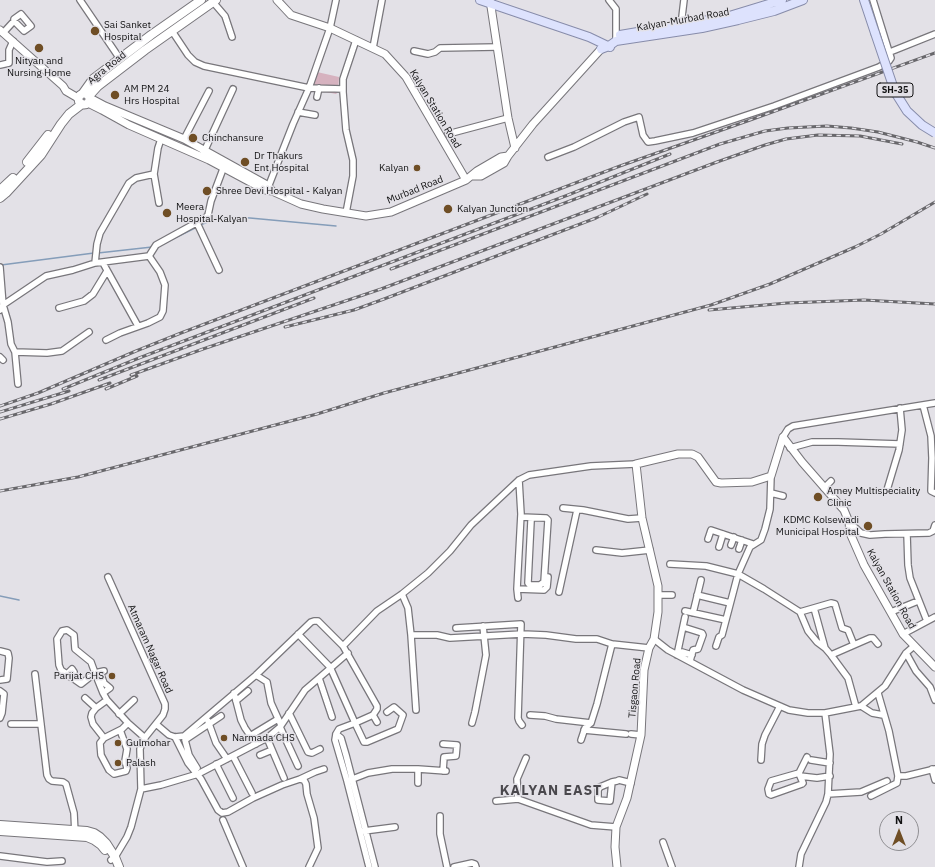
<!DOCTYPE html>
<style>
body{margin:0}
#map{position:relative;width:935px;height:867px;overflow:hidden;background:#e3e1e7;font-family:"IBM Plex Sans",sans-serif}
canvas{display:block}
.north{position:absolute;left:879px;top:811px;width:40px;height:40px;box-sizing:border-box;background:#e3e1e7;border:1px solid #8f8e92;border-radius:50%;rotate:0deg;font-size:11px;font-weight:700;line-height:16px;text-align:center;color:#111112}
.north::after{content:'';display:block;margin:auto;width:14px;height:18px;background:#6f4e25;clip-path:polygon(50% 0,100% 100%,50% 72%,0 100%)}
</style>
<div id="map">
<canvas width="935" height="867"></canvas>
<div class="north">N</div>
</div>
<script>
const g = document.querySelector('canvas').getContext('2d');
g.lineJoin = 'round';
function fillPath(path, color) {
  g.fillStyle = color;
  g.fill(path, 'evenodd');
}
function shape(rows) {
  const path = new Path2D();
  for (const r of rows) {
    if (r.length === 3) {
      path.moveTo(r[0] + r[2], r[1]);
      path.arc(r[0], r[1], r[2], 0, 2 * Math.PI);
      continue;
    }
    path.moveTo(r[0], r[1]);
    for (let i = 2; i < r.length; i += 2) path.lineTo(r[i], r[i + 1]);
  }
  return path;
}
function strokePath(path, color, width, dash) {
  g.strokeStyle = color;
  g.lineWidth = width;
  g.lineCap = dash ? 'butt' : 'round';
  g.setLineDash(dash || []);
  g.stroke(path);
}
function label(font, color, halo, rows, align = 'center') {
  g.font = font + ' "IBM Plex Sans",sans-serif';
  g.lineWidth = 3;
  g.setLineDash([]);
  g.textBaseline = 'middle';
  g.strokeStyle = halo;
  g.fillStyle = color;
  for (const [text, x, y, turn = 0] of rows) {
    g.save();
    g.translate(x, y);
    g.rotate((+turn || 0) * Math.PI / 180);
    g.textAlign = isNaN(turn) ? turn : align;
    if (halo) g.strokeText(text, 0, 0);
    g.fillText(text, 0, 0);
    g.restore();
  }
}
const green = shape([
 [317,72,339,77,338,92,336,94,311,89]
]);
const stream = shape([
 [200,225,221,217,250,218,336,226],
 [163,244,197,227],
 [98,253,152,247],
 [1,265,94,253],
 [0,596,19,600]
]);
const minor = shape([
 [80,0,120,59],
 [609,0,616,9,616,41],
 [213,2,225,16,232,37],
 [681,25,684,0],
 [172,31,188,55,195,62,204,66,309,88,343,89],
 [3,33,14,21,24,31,31,26,21,14,14,19,14,21],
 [373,48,382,0],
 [414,51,428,54,435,52,440,48,497,47],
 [890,52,935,34],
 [0,65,9,63,9,50,13,41],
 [317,97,319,88],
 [298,112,315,115],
 [448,134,508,118],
 [184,139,209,91],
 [203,154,233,89],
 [548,157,574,147,624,122,639,117,643,135,648,142,655,141,693,133,774,106,879,67,889,61,891,58,873,0],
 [267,190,293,124,309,88,330,28,336,0],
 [159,203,154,174,158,148,161,139],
 [346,213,353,176,353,160,346,130,343,92,343,79,356,40],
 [197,223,219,270],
 [149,256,156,245,205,218,208,215,211,201,223,169],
 [95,263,97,244,100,233,129,183,136,178,154,174],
 [103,263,138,326],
 [0,267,3,305,0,310],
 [59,308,84,301,93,294,107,271],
 [106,340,120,333,148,323,160,317,163,311,165,285,160,272,149,256],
 [15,352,47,353,62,351,89,332],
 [0,357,3,360],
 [18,384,15,352,11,344,8,322,3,305,46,276,73,270,95,263,149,256],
 [923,405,931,436,932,458,931,491,935,493],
 [783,437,788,429,793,426,935,403],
 [790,448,812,442,838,442,900,444],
 [824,488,831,481],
 [887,490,899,450,902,430,900,408],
 [771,493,783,496],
 [563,508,583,510,628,519,642,518],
 [521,517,546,518,548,520,544,582,540,585,530,585,528,583,531,521],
 [849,522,861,533,870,535,885,534,929,533,933,531,935,525],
 [907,534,908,565,910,578,927,621],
 [708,539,711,530,753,544],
 [731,545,734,537],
 [719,547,723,534],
 [739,549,742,540],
 [596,550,622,553,650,550],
 [670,564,706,566,738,574,764,589,800,612,808,631,817,642,825,648,831,655,848,678,856,707],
 [108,577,165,704,165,709,163,715,143,740,140,749,141,789,131,827,127,837,115,857,111,860],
 [517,589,544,590,547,587,548,577],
 [559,592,577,510],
 [402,594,408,608,411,635,437,635,450,638,522,634,546,635,576,639,597,639,612,644,649,648],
 [658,595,672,595],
 [697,595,730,603],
 [518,598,517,589,521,514,519,480],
 [814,608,825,648],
 [685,611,726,620],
 [800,612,831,603,835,604,842,628,848,630,854,645],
 [891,612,918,601],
 [693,613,701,580],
 [683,627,702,633,703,635,698,649,693,650,690,661],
 [456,628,521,624,518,718,519,721,522,725],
 [298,634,330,667,355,723,339,729,336,734,335,740,347,781,369,867],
 [903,634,935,617],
 [411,635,416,710],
 [654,639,668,650,743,690,789,710,808,713,825,713],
 [343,646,377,611,402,594,428,573,450,551,471,525,519,480,529,475,591,466,636,464],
 [716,646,719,637,722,635,738,574,750,547,761,540,765,529,770,509,771,476],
 [0,651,8,653,9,658,7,679,0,680],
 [682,652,692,655],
 [906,653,916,671,930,687,935,700],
 [677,655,685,617],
 [831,655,870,638,873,638,878,644],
 [104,671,95,673,81,684,61,670,59,665,57,639,62,631,67,630,74,635,75,649,91,662,95,673,103,693,107,700,128,723,145,738],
 [100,672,104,683,110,688,103,693],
 [35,674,47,775,49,779,52,781,63,782,66,784,74,813,75,834],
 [67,674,72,669,74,672,70,677],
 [256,675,267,682,271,703,281,725],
 [319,678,332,717],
 [0,691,4,694,2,713,0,718],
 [234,693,241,720,245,728,256,744],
 [878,693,889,731,898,776,906,776,935,769],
 [85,698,96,708],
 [236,701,248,691],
 [861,706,872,713,883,715],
 [289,713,308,752,312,753,320,749],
 [119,714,134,700],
 [373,715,377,722],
 [530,715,545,716,556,719,591,723],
 [208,721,216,743,227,759],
 [472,723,475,712,486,655,483,626],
 [11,724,41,724],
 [156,724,169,735,175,737,184,736,256,675,311,622,314,621,318,621,343,646,377,706,377,709,373,715,355,723,364,742,367,742,398,729,403,715,394,707,387,712],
 [280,727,298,766],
 [120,730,127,749,125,761,127,768,126,771,114,774,109,770,101,755,100,743,104,738,122,729,128,723],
 [584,730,626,734],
 [336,734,341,738,346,755,375,867],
 [631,734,641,735],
 [250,736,278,719],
 [175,737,188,763,201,779,218,810,222,813,228,812,253,798,282,785,300,779,304,780,306,784,307,794,314,818,318,848,309,867],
 [104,738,93,724,91,717,92,713,96,708,107,700],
 [267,738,284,778],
 [581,740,585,728,591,723,597,704,612,644],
 [260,755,272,750],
 [233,756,252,793],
 [807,757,799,773,800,776,817,778,830,776],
 [526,758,517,779,518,799,591,825,616,827],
 [761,760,762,744,765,735,780,706],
 [811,760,830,763],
 [216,764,233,798],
 [197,768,189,755,185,740,221,716],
 [932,769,935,780],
 [443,771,444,757,456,756,457,745,443,744],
 [799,773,771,781,768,789,769,794,771,795,802,784,803,783,800,776],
 [300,779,315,772,324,769],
 [350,780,368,773,392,769,418,769,446,771],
 [612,782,610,801,598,800,598,790,600,787,612,782,617,781,619,780,631,783],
 [418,783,418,769],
 [141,789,161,785,198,774,267,738,280,727,305,690,348,653],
 [828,794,861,792,887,781],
 [871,796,897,783,898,776],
 [496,801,518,799],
 [440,816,440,834,447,867],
 [223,820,243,867],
 [364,831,395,827],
 [663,842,672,867],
 [0,856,47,862,62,861],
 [454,867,472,863,475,864,476,867],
 [799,867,801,854,826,802,828,794,830,754,825,713,861,706,885,686,906,653,914,646]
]);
const tertiary = shape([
 [277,0,291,15,330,28,385,54,406,77,466,180],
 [490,0,508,118,515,148],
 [0,30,63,86,66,91,78,98],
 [90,98,105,106,184,139,267,185,272,191],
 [88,103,102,110,129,125,209,160,265,190,272,191,301,204,323,209,366,216,391,212,466,180,477,171,501,157,508,156],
 [472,176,481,176,504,163,508,156,533,124,601,49],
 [783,437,802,462,844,510,849,522,850,533,864,565,903,634,935,667],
 [617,867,615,847,616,827,627,798,641,735,644,670,649,648,654,639,658,612,658,586,642,518,636,464,678,454,692,454,698,457,716,482,721,483,752,482,771,476,783,437]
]);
const secondary = shape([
 [83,93,93,79,151,35,201,0],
 [84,99,5.5],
 [89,96,98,86,145,50,216,0],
 [27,162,48,135],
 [0,190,13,178],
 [0,198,6,193,41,155,61,124,69,114,82,104],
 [0,825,87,831,94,833,100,837,106,843,115,857,119,867],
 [0,831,87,837,94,840,101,845,105,850]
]);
const primary = shape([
 [480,0,589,37,610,47],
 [864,0,875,33],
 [620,35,726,17,782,0],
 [601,49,609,46,616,41,702,28,738,20,774,11,803,0]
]);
const rail = shape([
 [391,269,720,144,765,131,788,128,827,126,851,128,878,132,917,142,935,148],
 [709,310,787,303,864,300,935,304],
 [285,327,354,310,384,299,596,218,647,194],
 [131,375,203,349,381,289,717,162,765,145,786,139,818,135,860,136,902,144],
 [99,380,314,298],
 [63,389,139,358,568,195,670,154],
 [106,389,137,376],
 [0,406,38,393,136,351,181,333,620,166,753,119,935,53],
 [0,412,69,391],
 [0,419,51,404,110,383],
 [0,491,78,477,317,414,384,393,711,305,770,284,855,247,881,234,935,202]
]);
const primaryBridge = shape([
 [875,33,895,92,907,111,922,125,935,133]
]);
const markers = [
 [95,31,5,"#6f4e25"],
 [39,48,5,"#6f4e25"],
 [115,95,5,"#6f4e25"],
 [193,138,5,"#6f4e25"],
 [245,162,5,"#6f4e25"],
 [417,168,4,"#6f4e25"],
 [207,191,5,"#6f4e25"],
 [448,209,5,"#6f4e25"],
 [167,213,5,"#6f4e25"],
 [818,497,5,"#6f4e25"],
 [868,526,5,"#6f4e25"],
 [112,676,4,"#6f4e25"],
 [224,738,4,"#6f4e25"],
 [118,743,4,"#6f4e25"],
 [118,763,4,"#6f4e25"]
];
const shields = [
 [895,90,36]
];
const shieldNames = [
 ["SH-35",895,90]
];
const streetNames = [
 ["Kalyan-Murbad Road",683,20,-10],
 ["Agra Road",107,68,-39],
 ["Kalyan Station Road",435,109,59],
 ["Murbad Road",415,190,-22],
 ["Kalyan Station Road",891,589,61],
 ["Atmaram Nagar Road",150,649,66],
 ["Tisgaon Road",635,688,-85]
];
const poiNames = [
 ["Sai Sanket",104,25],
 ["Hospital",104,37],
 ["Nityan and",39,61,"center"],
 ["Nursing Home",39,73,"center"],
 ["AM PM 24",124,89],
 ["Hrs Hospital",124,101],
 ["Chinchansure",202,138],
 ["Dr Thakurs",254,156],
 ["Ent Hospital",254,168],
 ["Kalyan",409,168,"right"],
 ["Shree Devi Hospital - Kalyan",216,191],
 ["Meera",176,207],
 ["Hospital-Kalyan",176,219],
 ["Kalyan Junction",457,209],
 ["Amey Multispeciality",827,491],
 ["Clinic",827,503],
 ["KDMC Kolsewadi",859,520,"right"],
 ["Municipal Hospital",859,532,"right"],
 ["Parijat CHS",104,676,"right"],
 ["Narmada CHS",232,738],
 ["Gulmohar",126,743],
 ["Palash",126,763]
];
const districtNames = [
 ["KALYAN EAST",551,791]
];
fillPath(green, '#d6b2bf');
strokePath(stream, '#859db9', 1.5);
strokePath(minor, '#78767b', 8);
strokePath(tertiary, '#78767b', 9);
strokePath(secondary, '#78767b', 10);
strokePath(primary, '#878caa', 10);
strokePath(minor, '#fff', 5.5);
strokePath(tertiary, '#fff', 7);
strokePath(secondary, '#fff', 8);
strokePath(primary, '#dde2fd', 8);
strokePath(rail, '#68676b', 3);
strokePath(rail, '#e3e1e7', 1.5, [4.5]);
strokePath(primaryBridge, '#878caa', 10, []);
strokePath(primaryBridge, '#dde2fd', 8);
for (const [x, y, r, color] of markers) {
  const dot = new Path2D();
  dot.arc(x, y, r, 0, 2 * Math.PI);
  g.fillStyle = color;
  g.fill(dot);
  strokePath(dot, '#e3e1e7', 1.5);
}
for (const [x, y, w] of shields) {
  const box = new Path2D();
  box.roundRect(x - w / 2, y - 7, w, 14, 3);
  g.fillStyle = '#e3e1e7';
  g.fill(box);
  strokePath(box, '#111112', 1);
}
label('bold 9px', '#111112', null, shieldNames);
label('10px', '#111112', '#e3e1e7', streetNames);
label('10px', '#111112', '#e3e1e7', poiNames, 'left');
g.letterSpacing = '1px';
label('bold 14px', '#4a484d', '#e3e1e7', districtNames);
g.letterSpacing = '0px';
</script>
